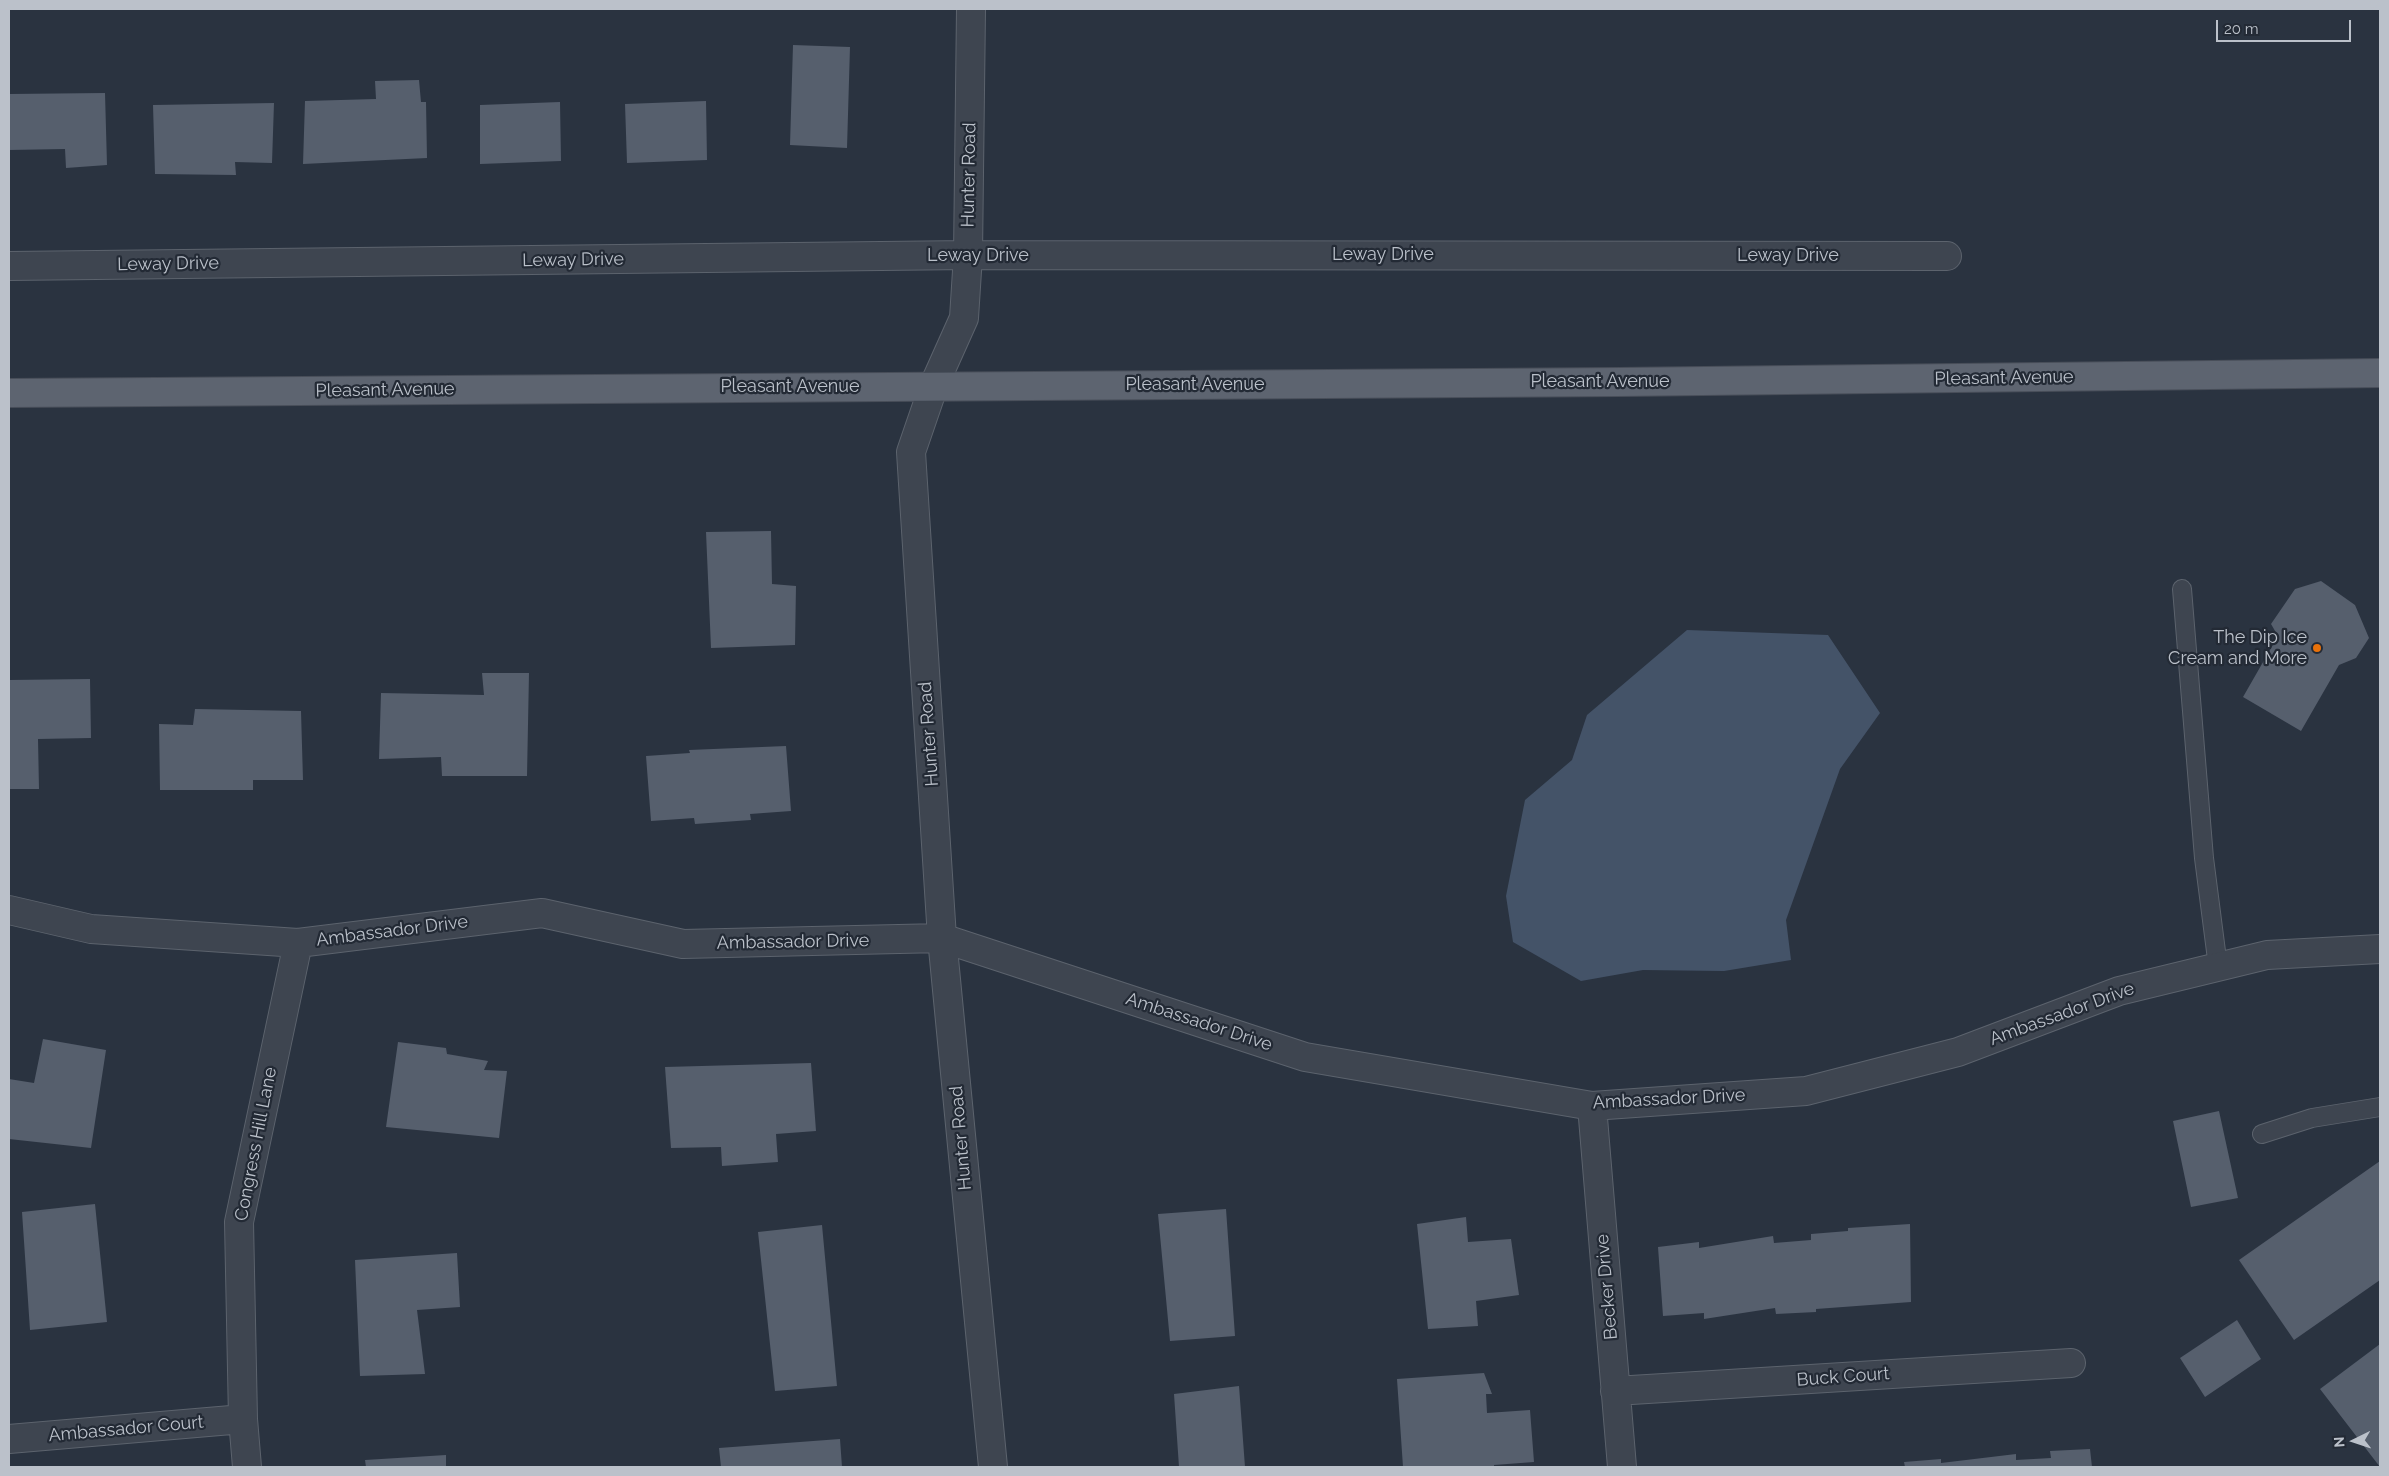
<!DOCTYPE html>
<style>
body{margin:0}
#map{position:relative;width:2389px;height:1476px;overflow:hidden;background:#2a3340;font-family:Raleway,sans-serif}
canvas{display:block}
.frame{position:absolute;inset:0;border:10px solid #bbc1ca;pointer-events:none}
.north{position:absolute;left:2329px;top:1416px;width:50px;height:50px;-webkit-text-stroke:4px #232a35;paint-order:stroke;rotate:266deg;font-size:14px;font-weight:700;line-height:20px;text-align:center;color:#bbc1ca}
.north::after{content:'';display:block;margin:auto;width:18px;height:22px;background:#bbc1ca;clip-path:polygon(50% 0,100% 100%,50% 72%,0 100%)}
.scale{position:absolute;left:2216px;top:20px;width:135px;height:22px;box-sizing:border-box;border:2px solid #bbc1ca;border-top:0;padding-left:6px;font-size:15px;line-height:18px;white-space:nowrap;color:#bbc1ca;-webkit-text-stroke:4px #232a35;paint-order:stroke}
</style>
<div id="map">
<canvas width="2389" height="1476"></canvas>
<div class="frame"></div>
<div class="north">N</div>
<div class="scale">20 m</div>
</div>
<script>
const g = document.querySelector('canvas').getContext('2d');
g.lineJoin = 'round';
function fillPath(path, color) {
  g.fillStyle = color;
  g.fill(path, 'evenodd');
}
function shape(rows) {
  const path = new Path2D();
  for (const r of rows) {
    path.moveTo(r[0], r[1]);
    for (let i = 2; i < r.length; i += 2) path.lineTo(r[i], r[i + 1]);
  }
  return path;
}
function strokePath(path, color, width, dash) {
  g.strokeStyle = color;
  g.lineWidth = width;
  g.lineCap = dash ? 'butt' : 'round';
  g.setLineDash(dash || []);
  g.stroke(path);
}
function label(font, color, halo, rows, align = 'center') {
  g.font = font + ' Raleway,sans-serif';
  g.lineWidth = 4.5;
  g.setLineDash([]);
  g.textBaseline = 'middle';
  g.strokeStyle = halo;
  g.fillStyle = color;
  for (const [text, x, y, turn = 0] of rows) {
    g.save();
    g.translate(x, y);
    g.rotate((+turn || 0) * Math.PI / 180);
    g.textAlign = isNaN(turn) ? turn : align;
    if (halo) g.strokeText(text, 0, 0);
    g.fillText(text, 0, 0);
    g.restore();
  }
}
const water = shape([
 [1687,630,1828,635,1880,713,1840,769,1786,920,1791,960,1724,971,1643,970,1581,981,1513,942,1506,896,1525,800,1572,760,1587,715]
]);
const building = shape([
 [793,45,850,47,847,148,790,145],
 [419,80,421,102,426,102,427,158,303,164,305,101,376,99,375,81],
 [105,93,107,165,66,168,65,149,9,150,9,94],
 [706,101,707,160,627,163,625,104],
 [560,102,561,161,480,164,480,105],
 [274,103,272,163,235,162,236,175,155,174,153,105],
 [771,531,772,584,796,586,795,645,711,648,706,532],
 [2321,581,2355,605,2369,638,2356,658,2339,665,2301,731,2243,697,2278,636,2271,624,2295,589],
 [482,673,529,673,527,776,442,776,441,757,379,759,381,693,484,695],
 [90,679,91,738,38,739,39,789,9,789,9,680],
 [195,709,301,711,303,780,253,780,253,790,160,790,159,724,193,725],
 [786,746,791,811,750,814,751,820,695,824,694,818,651,821,646,756,690,753,689,750],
 [43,1039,106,1050,91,1148,9,1139,9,1079,34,1083],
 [398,1042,446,1048,447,1054,488,1061,484,1070,507,1071,499,1138,386,1127],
 [811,1063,816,1131,776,1134,778,1162,722,1166,721,1147,671,1148,665,1067],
 [2219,1111,2238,1198,2191,1207,2173,1121],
 [2380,1161,2380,1280,2294,1340,2239,1260],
 [95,1204,107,1322,30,1330,22,1212],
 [1226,1209,1235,1336,1170,1341,1158,1214],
 [1466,1217,1468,1242,1511,1239,1519,1295,1476,1301,1478,1326,1428,1329,1417,1224],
 [1910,1224,1911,1302,1816,1309,1816,1312,1776,1314,1775,1308,1704,1319,1704,1313,1663,1316,1658,1247,1699,1242,1699,1248,1773,1236,1774,1243,1811,1240,1811,1234,1848,1231,1848,1228],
 [822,1225,837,1386,775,1391,758,1232],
 [457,1253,460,1307,417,1310,425,1374,360,1376,355,1260],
 [2237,1320,2261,1359,2205,1397,2180,1358],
 [2380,1344,2380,1467,2320,1389],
 [1484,1373,1492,1394,1486,1394,1487,1413,1530,1410,1534,1462,1494,1465,1494,1467,1403,1467,1397,1379],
 [1239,1386,1245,1467,1179,1467,1174,1394],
 [840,1439,842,1467,721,1467,719,1448],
 [2090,1449,2092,1467,1905,1467,1904,1462,1941,1459,1941,1463,2016,1454,2016,1460,2051,1458,2050,1451],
 [446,1455,446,1467,366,1467,365,1460]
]);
const lane = shape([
 [2182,589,2204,858,2218,967],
 [2262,1134,2312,1118,2380,1107]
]);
const street = shape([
 [971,9,968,255,964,318,934,385,911,452,942,938,993,1467],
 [9,266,968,255,1947,256],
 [9,910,91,929,298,943,542,913,683,944,942,938,1305,1057,1592,1106,1806,1091,1958,1052,2119,991,2267,955,2380,949],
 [1592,1106,1622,1467],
 [1615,1391,2071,1363],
 [9,1439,243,1419],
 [247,1467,243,1419,239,1222,298,943]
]);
const primary = shape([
 [9,393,1619,382,2380,373]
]);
const markers = [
 [2317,648,5,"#e8710a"]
];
const streetNames = [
 ["Hunter Road",969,175,-89],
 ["Leway Drive",1383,255],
 ["Leway Drive",978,256],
 ["Leway Drive",1788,256],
 ["Leway Drive",573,260,-1],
 ["Leway Drive",168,264,-1],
 ["Pleasant Avenue",2004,378,-1],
 ["Pleasant Avenue",1600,382],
 ["Pleasant Avenue",1195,385],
 ["Pleasant Avenue",790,387],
 ["Pleasant Avenue",385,390,-1],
 ["Hunter Road",929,734,-94],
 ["Ambassador Drive",392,931,-7],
 ["Ambassador Drive",793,942,-1],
 ["Ambassador Drive",2062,1014,-20],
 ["Ambassador Drive",1199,1022,18],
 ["Ambassador Drive",1669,1099,-3],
 ["Hunter Road",961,1138,-95],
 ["Congress Hill Lane",256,1144,-79],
 ["Becker Drive",1607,1287,-95],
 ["Buck Court",1843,1377,-4],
 ["Ambassador Court",126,1429,-5]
];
const poiNames = [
 ["The Dip Ice",2307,638],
 ["Cream and More",2307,659]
];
fillPath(water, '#445368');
fillPath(building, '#565f6d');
strokePath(lane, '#5c636d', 20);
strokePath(street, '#5c636d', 30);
strokePath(primary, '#484e59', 30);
strokePath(lane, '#3e4550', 18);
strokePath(street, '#3e4550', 28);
strokePath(primary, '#5d6470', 28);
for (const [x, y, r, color] of markers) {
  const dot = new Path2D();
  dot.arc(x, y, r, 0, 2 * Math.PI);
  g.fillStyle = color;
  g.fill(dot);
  strokePath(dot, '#232a35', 2);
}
label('18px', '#bbc1ca', '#232a35', streetNames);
label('18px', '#bbc1ca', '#232a35', poiNames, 'right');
</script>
